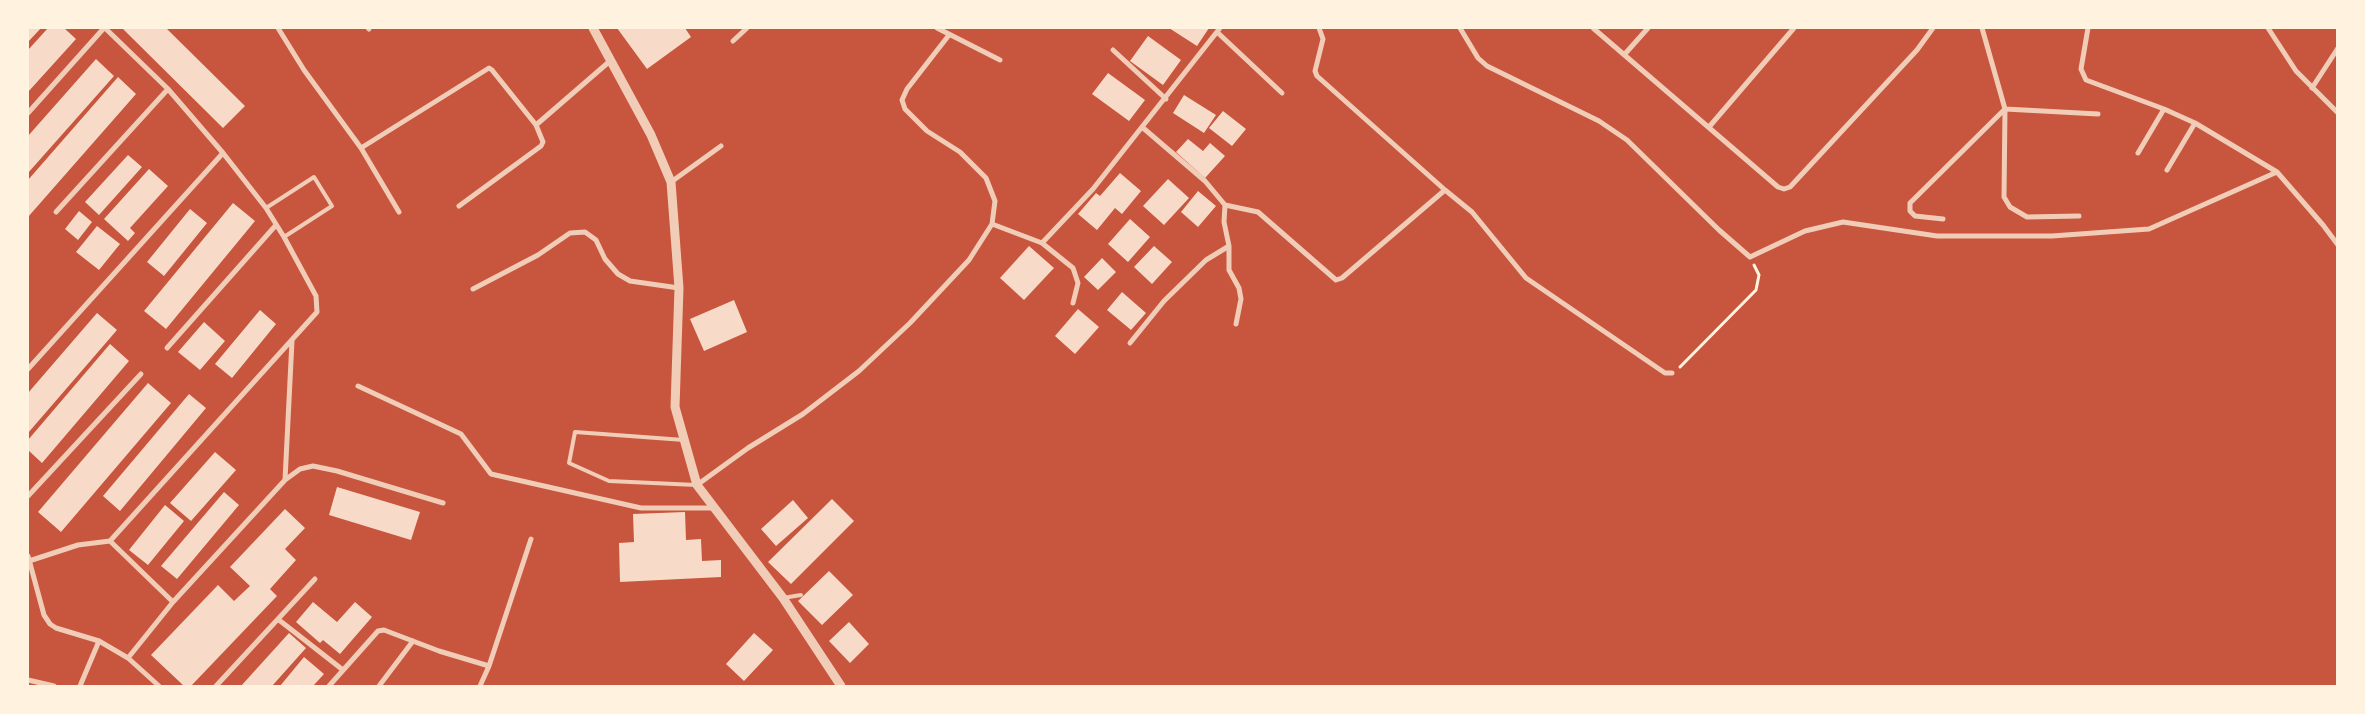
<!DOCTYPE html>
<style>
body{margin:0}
#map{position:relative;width:2365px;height:714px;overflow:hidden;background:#c8553d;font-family:Barlow,sans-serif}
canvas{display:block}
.frame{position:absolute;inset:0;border:29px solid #fff3e0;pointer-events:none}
</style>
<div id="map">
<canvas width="2365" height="714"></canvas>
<div class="frame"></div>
</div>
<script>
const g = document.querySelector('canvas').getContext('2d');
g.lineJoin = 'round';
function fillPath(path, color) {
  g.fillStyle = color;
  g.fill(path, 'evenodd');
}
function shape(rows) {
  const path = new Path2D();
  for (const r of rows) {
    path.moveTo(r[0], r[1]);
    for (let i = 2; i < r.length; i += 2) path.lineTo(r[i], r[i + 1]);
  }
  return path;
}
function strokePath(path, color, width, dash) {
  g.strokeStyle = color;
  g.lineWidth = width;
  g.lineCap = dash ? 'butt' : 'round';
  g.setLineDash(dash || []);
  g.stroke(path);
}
const building = shape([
 [28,28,41,28,28,42],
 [48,28,64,28,76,39,28,92,28,50],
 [122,28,166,28,245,106,223,128],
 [617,28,685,28,691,37,647,69],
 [1169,28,1209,28,1197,46],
 [1148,36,1181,60,1163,85,1130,61],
 [96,59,114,76,28,173,28,136],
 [1108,73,1145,100,1129,121,1092,94],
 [118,77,136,94,28,217,28,180],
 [1184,95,1216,115,1204,133,1173,113],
 [1223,111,1246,129,1232,146,1209,128],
 [1188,139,1203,151,1210,143,1225,156,1205,178,1176,152],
 [128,155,142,167,99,215,85,202],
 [149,169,168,186,130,228,135,233,128,241,104,219],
 [1120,173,1141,191,1122,214,1115,208,1097,230,1078,214,1096,193,1100,196],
 [1168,179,1189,198,1164,225,1143,206],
 [1198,191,1216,206,1198,227,1181,212],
 [233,203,255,221,166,329,144,311],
 [190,209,207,223,164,276,147,262],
 [79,211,92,222,78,240,65,229],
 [1130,219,1150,237,1128,262,1108,244],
 [97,226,120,244,99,270,76,252],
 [1029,246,1054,268,1024,300,1000,278],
 [1154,246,1172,262,1152,284,1134,267],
 [1102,258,1116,272,1098,290,1084,277],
 [1122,292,1146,313,1131,330,1107,310],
 [734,300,747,332,704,351,690,319],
 [1078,309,1099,327,1075,354,1055,336],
 [260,310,276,324,232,378,215,364],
 [97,313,117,330,28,433,28,393],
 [204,322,225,341,200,370,178,352],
 [110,344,129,361,42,463,28,450,28,440],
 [148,383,171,403,61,532,38,512],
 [189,394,206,408,120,511,103,496],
 [215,452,236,470,191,521,170,503],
 [337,487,420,512,411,540,329,515],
 [224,492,239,505,177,579,161,566],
 [832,499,854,521,791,584,768,562],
 [793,500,808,518,776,546,761,529],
 [165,505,184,521,148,565,129,550],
 [285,509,305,528,285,549,296,560,270,589,277,596,191,686,184,686,151,655,218,585,234,601,250,586,230,567],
 [685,512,686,540,701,539,702,561,721,560,721,577,620,582,619,543,634,542,633,514],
 [829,571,853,595,822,625,798,601],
 [313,602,337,622,355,602,372,617,340,654,323,640,320,643,296,622],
 [849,622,869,644,850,663,829,641],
 [289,633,306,648,272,686,241,686],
 [754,633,773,650,744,681,726,664],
 [304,657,324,674,313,686,280,686]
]);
const path = shape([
 [1680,367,1756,290,1759,275,1754,265]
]);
const service = shape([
 [266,208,314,177,332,206,284,237],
 [684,440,575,432,569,463,609,481,696,485],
 [783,598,801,595]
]);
const minor = shape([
 [105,28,168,89,223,153,266,208,284,237,316,296,317,312,110,541],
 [278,28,304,70,361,148,399,212],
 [368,28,369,29],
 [937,28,1000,60],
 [1319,28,1323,39,1315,71,1317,76,1445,190],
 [1460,28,1478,58,1487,66,1599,121,1627,140,1719,230,1750,257,1805,231,1843,222,1937,236,2052,236,2149,229,2277,172],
 [1593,28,1778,187,1784,189,1790,187,1917,50,1933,28],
 [1982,28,2005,109,2004,197,2010,207,2027,217,2079,216],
 [2088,28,2081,69,2086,80,2164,109,2195,123,2277,172,2323,225,2338,245],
 [2268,28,2296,71,2338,113],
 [1217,32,1282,93],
 [733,41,747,28],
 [1113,50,1166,99],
 [1624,55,1648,28],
 [2312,88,2338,48],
 [28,113,104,28],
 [536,125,610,61],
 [1142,127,1205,181,1225,205,1224,222,1229,246,1229,270,1239,288,1241,299,1236,324],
 [1709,127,1794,28],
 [361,148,489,68,492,70,536,125,543,142,541,146,459,206],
 [2138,153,2164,109],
 [2167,170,2195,123],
 [671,182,721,146],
 [1225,205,1258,212,1336,280,1342,278,1445,190,1472,212,1526,278,1665,373,1672,373],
 [56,212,168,89],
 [1943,219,1915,216,1910,211,1910,203,2005,109,2098,114],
 [992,224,1042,243],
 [473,289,538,255,570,233,585,232,596,240,605,259,618,274,630,281,679,288],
 [1073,303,1078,283,1073,268,1042,243,1093,189,1220,28],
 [1130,343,1164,301,1206,260,1229,246],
 [167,348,276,225],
 [28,369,223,153],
 [358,386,461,434,491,474,641,508,714,508],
 [285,480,292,341],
 [697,485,748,448,803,414,859,371,910,323,969,260,992,224,995,201,986,178,960,152,927,131,905,109,902,100,907,89,949,35],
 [28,496,141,374],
 [28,556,44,615,50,624,56,628,99,641,128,658,159,686],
 [29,561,78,545,110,541,173,602],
 [279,620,343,670],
 [128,658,173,602,285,480,300,469,313,466,337,471,443,503],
 [489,666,531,539],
 [28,680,54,686],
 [80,686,99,641],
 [216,686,315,579],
 [329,686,378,631,384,630,439,651,489,666,480,686],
 [379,686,413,641]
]);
const tertiary = shape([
 [593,28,651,135,671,182,679,288,675,407,697,485,783,598,841,686]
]);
fillPath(building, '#f7dbc8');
strokePath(path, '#fff3e0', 3);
strokePath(service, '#f1ccb7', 4);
strokePath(minor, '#f1ccb7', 5);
strokePath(tertiary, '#f1ccb7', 9);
</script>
